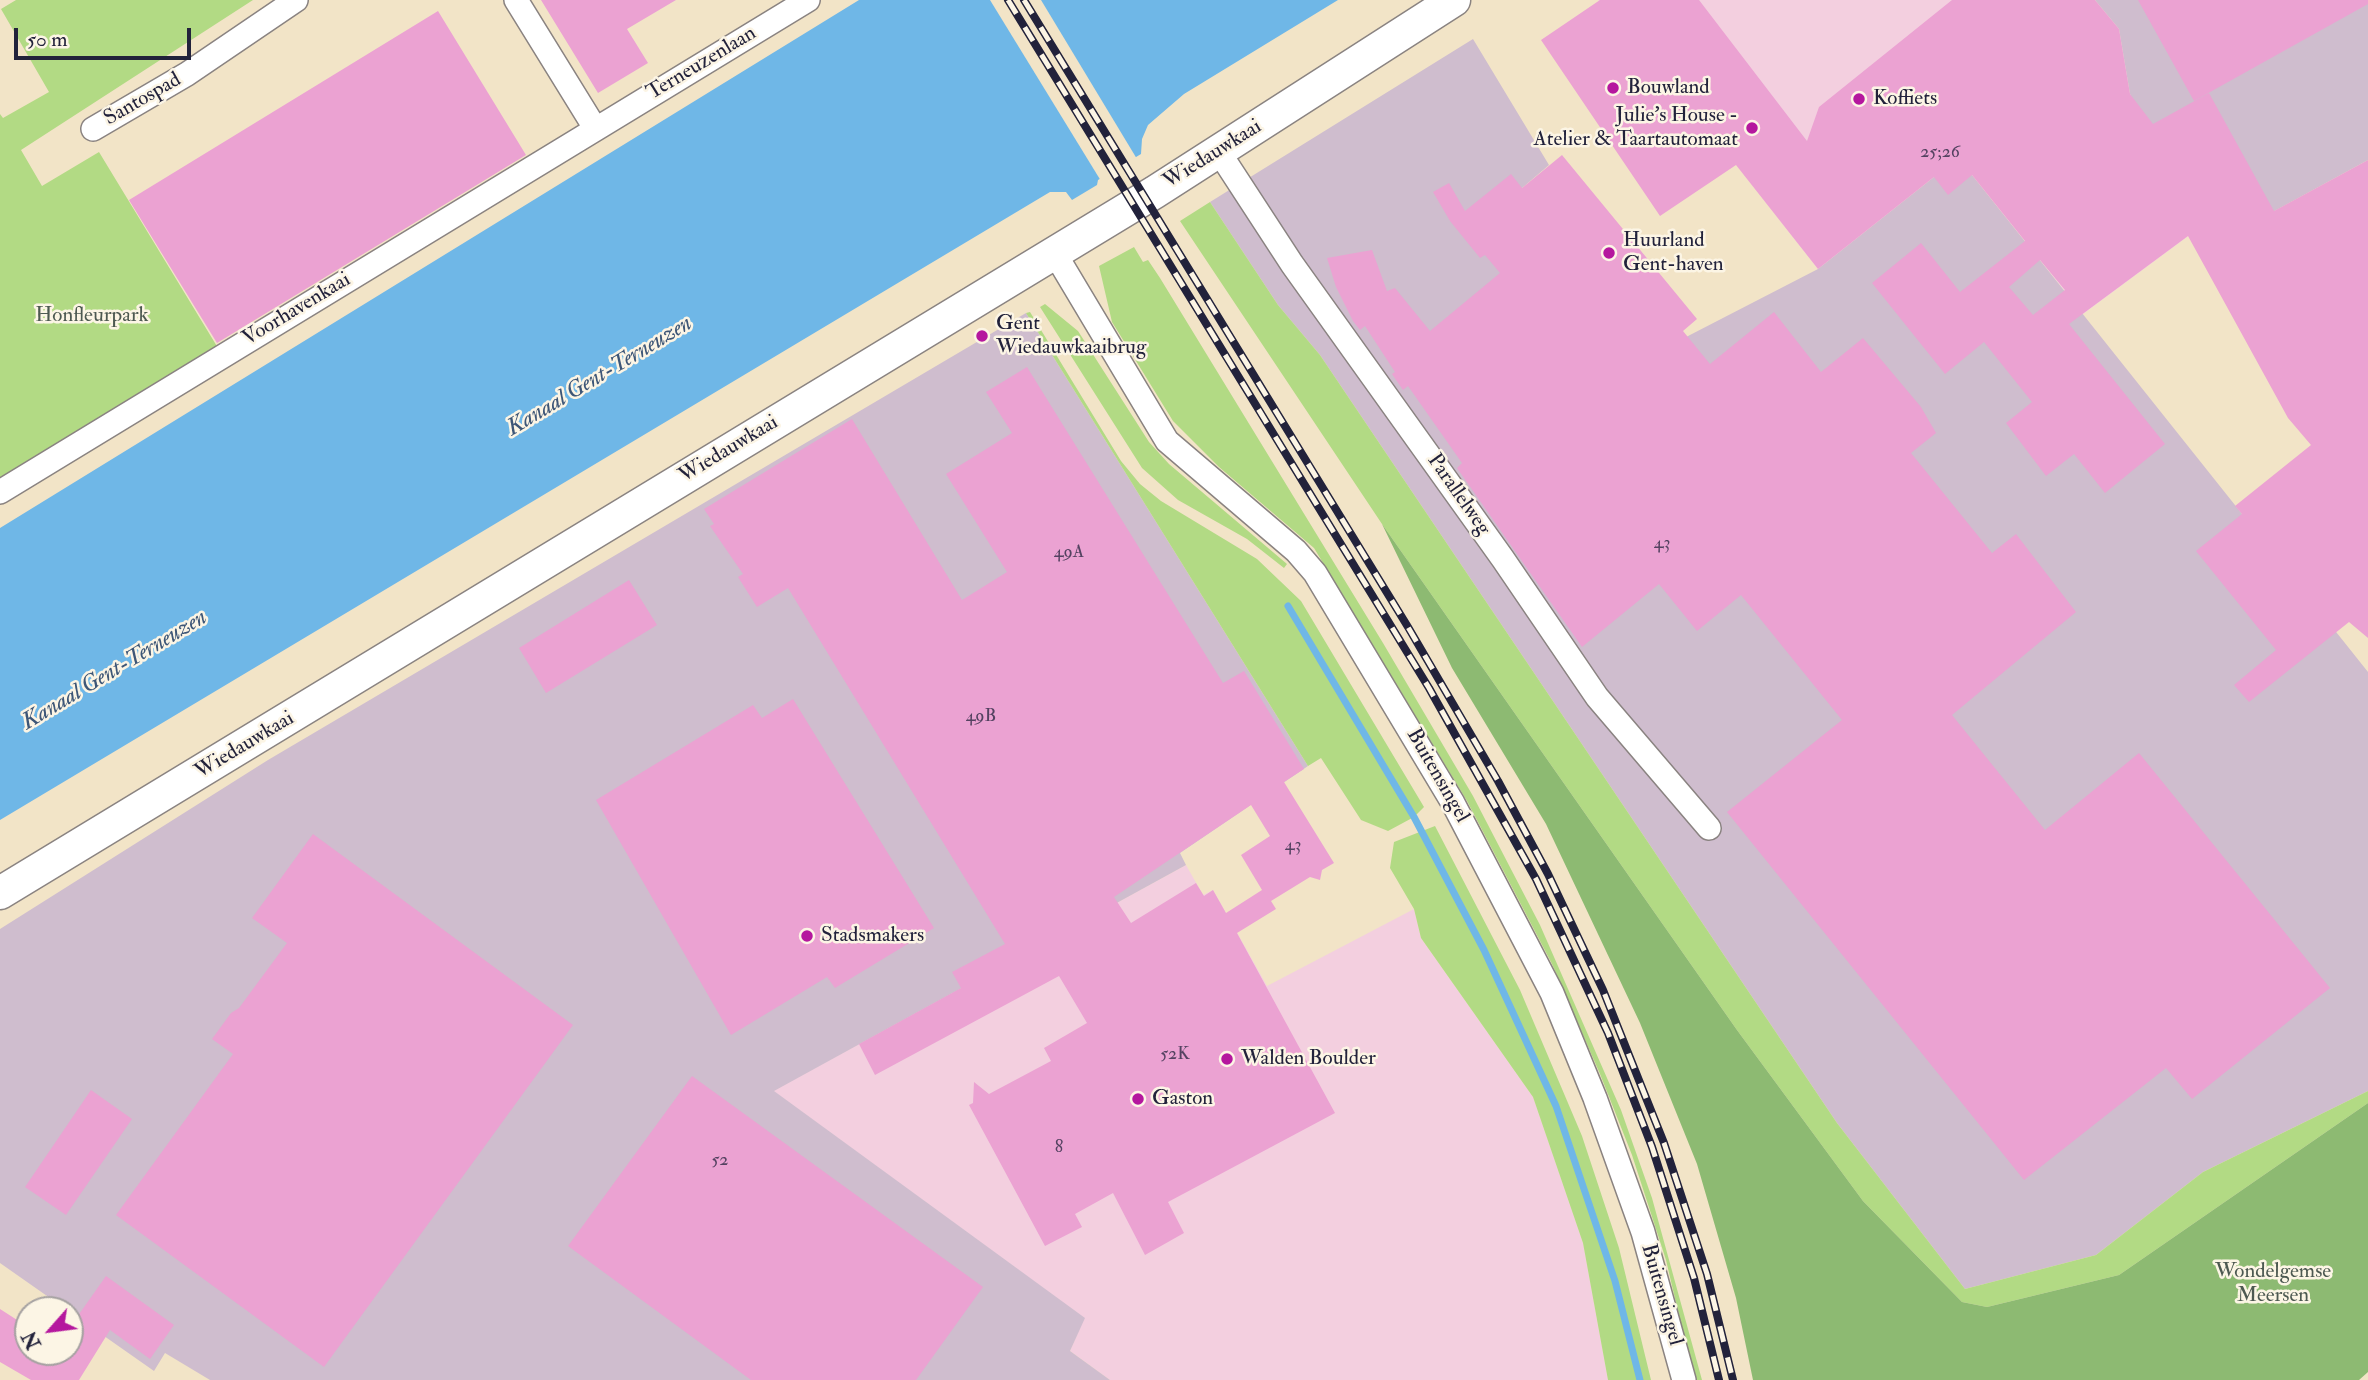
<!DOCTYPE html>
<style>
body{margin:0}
#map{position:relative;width:2368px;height:1380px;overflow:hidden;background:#f2e4c7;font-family:"IM FELL Double Pica",serif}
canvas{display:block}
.north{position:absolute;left:14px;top:1296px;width:70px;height:70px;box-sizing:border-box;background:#fcf5e5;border:2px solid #a5a1a1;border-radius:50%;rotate:242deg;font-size:19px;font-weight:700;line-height:28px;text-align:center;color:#22223b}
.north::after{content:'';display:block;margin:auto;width:24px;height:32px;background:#b5179e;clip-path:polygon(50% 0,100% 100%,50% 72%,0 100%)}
.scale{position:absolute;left:14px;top:28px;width:177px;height:32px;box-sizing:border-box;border:4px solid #22223b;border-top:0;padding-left:9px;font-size:21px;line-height:24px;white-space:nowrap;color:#22223b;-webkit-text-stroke:5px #fcf5e5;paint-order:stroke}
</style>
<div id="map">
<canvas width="2368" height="1380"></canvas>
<div class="north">N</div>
<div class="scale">50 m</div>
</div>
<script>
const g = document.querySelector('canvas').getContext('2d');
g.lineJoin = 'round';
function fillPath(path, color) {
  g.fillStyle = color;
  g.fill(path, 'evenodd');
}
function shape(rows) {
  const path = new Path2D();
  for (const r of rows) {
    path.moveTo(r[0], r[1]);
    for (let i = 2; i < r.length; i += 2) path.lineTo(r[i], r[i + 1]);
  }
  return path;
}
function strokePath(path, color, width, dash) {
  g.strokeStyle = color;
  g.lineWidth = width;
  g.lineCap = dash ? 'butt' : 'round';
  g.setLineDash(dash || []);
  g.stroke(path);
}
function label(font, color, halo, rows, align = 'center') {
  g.font = font + ' "IM FELL Double Pica",serif';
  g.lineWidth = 5;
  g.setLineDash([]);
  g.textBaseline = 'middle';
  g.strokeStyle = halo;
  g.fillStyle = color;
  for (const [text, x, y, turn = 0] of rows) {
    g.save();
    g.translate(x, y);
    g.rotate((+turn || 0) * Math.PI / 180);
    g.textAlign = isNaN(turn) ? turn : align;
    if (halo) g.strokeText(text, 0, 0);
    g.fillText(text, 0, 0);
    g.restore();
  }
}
const built = shape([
 [1598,0,2095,0,2119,29,2130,94,2141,108,2191,234,2083,314,1972,175,1934,177,1818,269,1627,25,1620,29],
 [1186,865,1203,895,1213,890,1267,986,1414,909,1421,938,1533,1097,1583,1243,1608,1380,1110,1380,1070,1351,1084,1318,773,1091]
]);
const industrial = shape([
 [2095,0,2368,0,2368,160,2201,251,2130,94,2119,29],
 [1473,39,1549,165,1522,188,1657,352,1818,269,1934,177,1972,175,2368,672,2368,1091,2203,1172,2096,1255,1965,1289,1837,1123,1320,355,1278,305,1210,202],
 [1026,313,1308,766,1180,853,1186,865,774,1091,1085,1318,1070,1351,1110,1380,210,1380,165,1353,154,1371,0,1263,0,929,268,760]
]);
const green = shape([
 [16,0,253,0,21,150,42,186,99,152,218,348,0,480,0,114,3,118,49,92,1,9],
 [1210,202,1278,305,1320,355,1837,1123,1965,1289,2096,1255,2203,1172,2368,1091,2368,1103,2119,1275,1987,1307,1962,1302,1863,1201,1737,1030,1382,524,1180,221],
 [1134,247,1143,262,1148,260,1160,278,1383,643,1473,796,1540,925,1621,1110,1652,1198,1702,1380,1694,1380,1666,1260,1632,1155,1600,1074,1552,964,1467,801,1314,548,1219,467,1173,421,1112,322,1099,266],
 [1045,304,1078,331,1149,442,1169,464,1287,564,1284,568,1247,539,1178,500,1142,468,1040,307],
 [1030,312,1121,461,1140,484,1161,501,1257,559,1301,601,1424,807,1414,817,1388,831,1361,820,1321,758,1308,766,1026,313],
 [1435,826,1520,990,1582,1136,1619,1248,1651,1380,1608,1380,1583,1243,1533,1097,1421,938,1414,909,1390,868,1394,842]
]);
const forest = shape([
 [1382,524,1737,1030,1863,1201,1962,1302,1987,1307,2119,1275,2368,1103,2368,1372,2359,1380,1753,1380,1736,1298,1697,1164,1640,1023,1546,824,1452,668]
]);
const water = shape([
 [859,0,1338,0,1184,94,1148,125,1142,139,1141,154,1098,180,1097,185,1072,200,1066,192,1050,192,0,820,0,528]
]);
const pier = shape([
 [990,0,1041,0,1137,159,1101,181]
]);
const stream = shape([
 [1288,606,1414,817,1484,950,1556,1106,1615,1281,1640,1380]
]);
const building = shape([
 [541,0,676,0,627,29,648,63,598,93],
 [1600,0,1699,0,1807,141,1819,107,1952,0,2095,0,2119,29,2130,94,2153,124,2209,93,2274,211,2368,160,2368,638,2349,622,2249,702,2234,685,2276,650,2196,551,2242,514,2235,506,2311,445,2288,418,2188,236,2069,324,2165,444,2105,493,2074,454,2046,476,2006,423,2032,402,1984,342,1945,374,1872,283,1921,243,1960,292,2025,241,1972,175,1948,195,1934,177,1818,269,1736,165,1660,216,1541,40],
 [2040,260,2065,290,2033,315,2009,287],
 [2138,0,2368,0,2368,4,2194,101],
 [438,11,526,155,217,343,129,200],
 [1562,155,1697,319,1683,331,1710,364,1774,312,1821,372,1863,338,1921,407,1936,433,1911,453,1992,553,2016,534,2076,612,1952,715,2045,830,2139,753,2330,988,2192,1099,2166,1068,2024,1180,1727,812,1842,720,1741,595,1697,631,1659,584,1582,647,1457,468,1462,463,1408,386,1403,390,1392,374,1395,372,1365,326,1360,330,1353,321,1336,287,1327,258,1372,250,1387,291,1395,288,1430,331,1500,273,1485,255,1480,258,1450,221,1433,192,1449,183,1465,211,1511,174,1522,188],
 [1027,367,1223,683,1244,671,1304,769,1284,782,1334,863,1322,870,1320,880,1310,877,1271,901,1276,909,1237,933,1335,1113,1168,1202,1184,1233,1145,1255,1113,1193,1075,1214,1082,1227,1045,1246,969,1105,973,1103,974,1082,989,1094,1051,1061,1044,1048,1087,1023,1059,976,875,1075,859,1044,961,988,952,972,1005,944,788,588,757,607,738,577,743,574,710,526,714,524,704,509,852,419,962,600,1007,572,946,474,1012,433,986,392],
 [1251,805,1270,836,1241,855,1262,890,1226,913,1213,890,1204,896,1196,883,1131,923,1114,897],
 [629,580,657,625,546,693,519,648],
 [793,699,934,928,835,988,827,977,731,1035,596,800,753,705,762,718],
 [313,834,573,1025,324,1367,116,1215,233,1054,212,1039,231,1013,239,1008,287,943,252,918],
 [692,1076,983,1287,916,1380,751,1380,568,1246],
 [91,1090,132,1119,66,1215,25,1187],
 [106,1276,174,1325,150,1359,110,1330,79,1380,31,1380,0,1362,0,1309,28,1327,28,1352,70,1352,70,1327]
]);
const street = shape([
 [516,0,595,128],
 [93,129,187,74,296,0],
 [1219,152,1292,264,1503,559,1597,697,1709,828],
 [1054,252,1167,441,1296,551,1315,573,1453,803,1552,993,1595,1098,1643,1232,1684,1380],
 [0,492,808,0]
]);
const secondary = shape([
 [0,893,1155,192,1454,0]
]);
const rail = shape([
 [1008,0,1429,688,1536,879,1608,1033,1652,1147,1694,1278,1719,1380],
 [1024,0,1408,627,1498,781,1548,874,1603,990,1664,1143,1707,1274,1733,1380]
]);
const markers = [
 [1613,88,7,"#b5179e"],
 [1859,99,7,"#b5179e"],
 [1752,128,7,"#b5179e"],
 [1609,253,7,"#b5179e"],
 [982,336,7,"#b5179e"],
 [807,936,7,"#b5179e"],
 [1227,1059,7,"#b5179e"],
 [1138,1099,7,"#b5179e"]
];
const numberNames = [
 ["25;26",1940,153],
 ["43",1662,544],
 ["49A",1069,553],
 ["49B",981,717],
 ["43",1293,846],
 ["52K",1175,1055],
 ["8",1059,1148],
 ["52",720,1161]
];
const streetNames = [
 ["Terneuzenlaan",702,64,-31],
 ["Santospad",143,100,-30],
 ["Wiedauwkaai",1213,155,-32],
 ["Voorhavenkaai",297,310,-31],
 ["Wiedauwkaai",729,450,-31],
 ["Parallelweg",1458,495,55],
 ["Wiedauwkaai",245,746,-31],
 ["Buitensingel",1437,776,60],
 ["Buitensingel",1661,1295,74]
];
const poiNames = [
 ["Bouwland",1627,88],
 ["Koffiets",1873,99],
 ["Julie's House -",1738,116,"right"],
 ["Atelier & Taartautomaat",1738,140,"right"],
 ["Huurland",1623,241],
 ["Gent-haven",1623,265],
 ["Gent",996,324],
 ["Wiedauwkaaibrug",996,348],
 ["Stadsmakers",821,936],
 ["Walden Boulder",1241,1059],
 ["Gaston",1152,1099]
];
const parkNames = [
 ["Honfleurpark",92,316],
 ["Wondelgemse",2273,1272],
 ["Meersen",2273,1296]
];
const waterNames = [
 ["Kanaal Gent-Terneuzen",600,377,-31],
 ["Kanaal Gent-Terneuzen",115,671,-31]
];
fillPath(built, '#f3cfdf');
fillPath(industrial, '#cfbdce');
fillPath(green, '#b2da84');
fillPath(forest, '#8dba72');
fillPath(water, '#6fb7e7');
fillPath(pier, '#f2e4c7');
strokePath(stream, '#6fb7e7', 7);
fillPath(building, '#eba2d2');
strokePath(street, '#8a8381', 26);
strokePath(secondary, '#8a8381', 35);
strokePath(street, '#fff', 23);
strokePath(secondary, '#fff', 32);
strokePath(rail, '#22223b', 8);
strokePath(rail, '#fcf5e5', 5, [16]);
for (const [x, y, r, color] of markers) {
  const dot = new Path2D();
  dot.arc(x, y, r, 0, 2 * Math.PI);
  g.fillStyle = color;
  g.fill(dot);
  strokePath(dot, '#fcf5e5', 2.5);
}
label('18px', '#544261', null, numberNames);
label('21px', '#22223b', '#fcf5e5', streetNames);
label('21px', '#22223b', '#fcf5e5', poiNames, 'left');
label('21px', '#4d5951', '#fcf5e5', parkNames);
label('italic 23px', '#3d5677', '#fcf5e5', waterNames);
</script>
